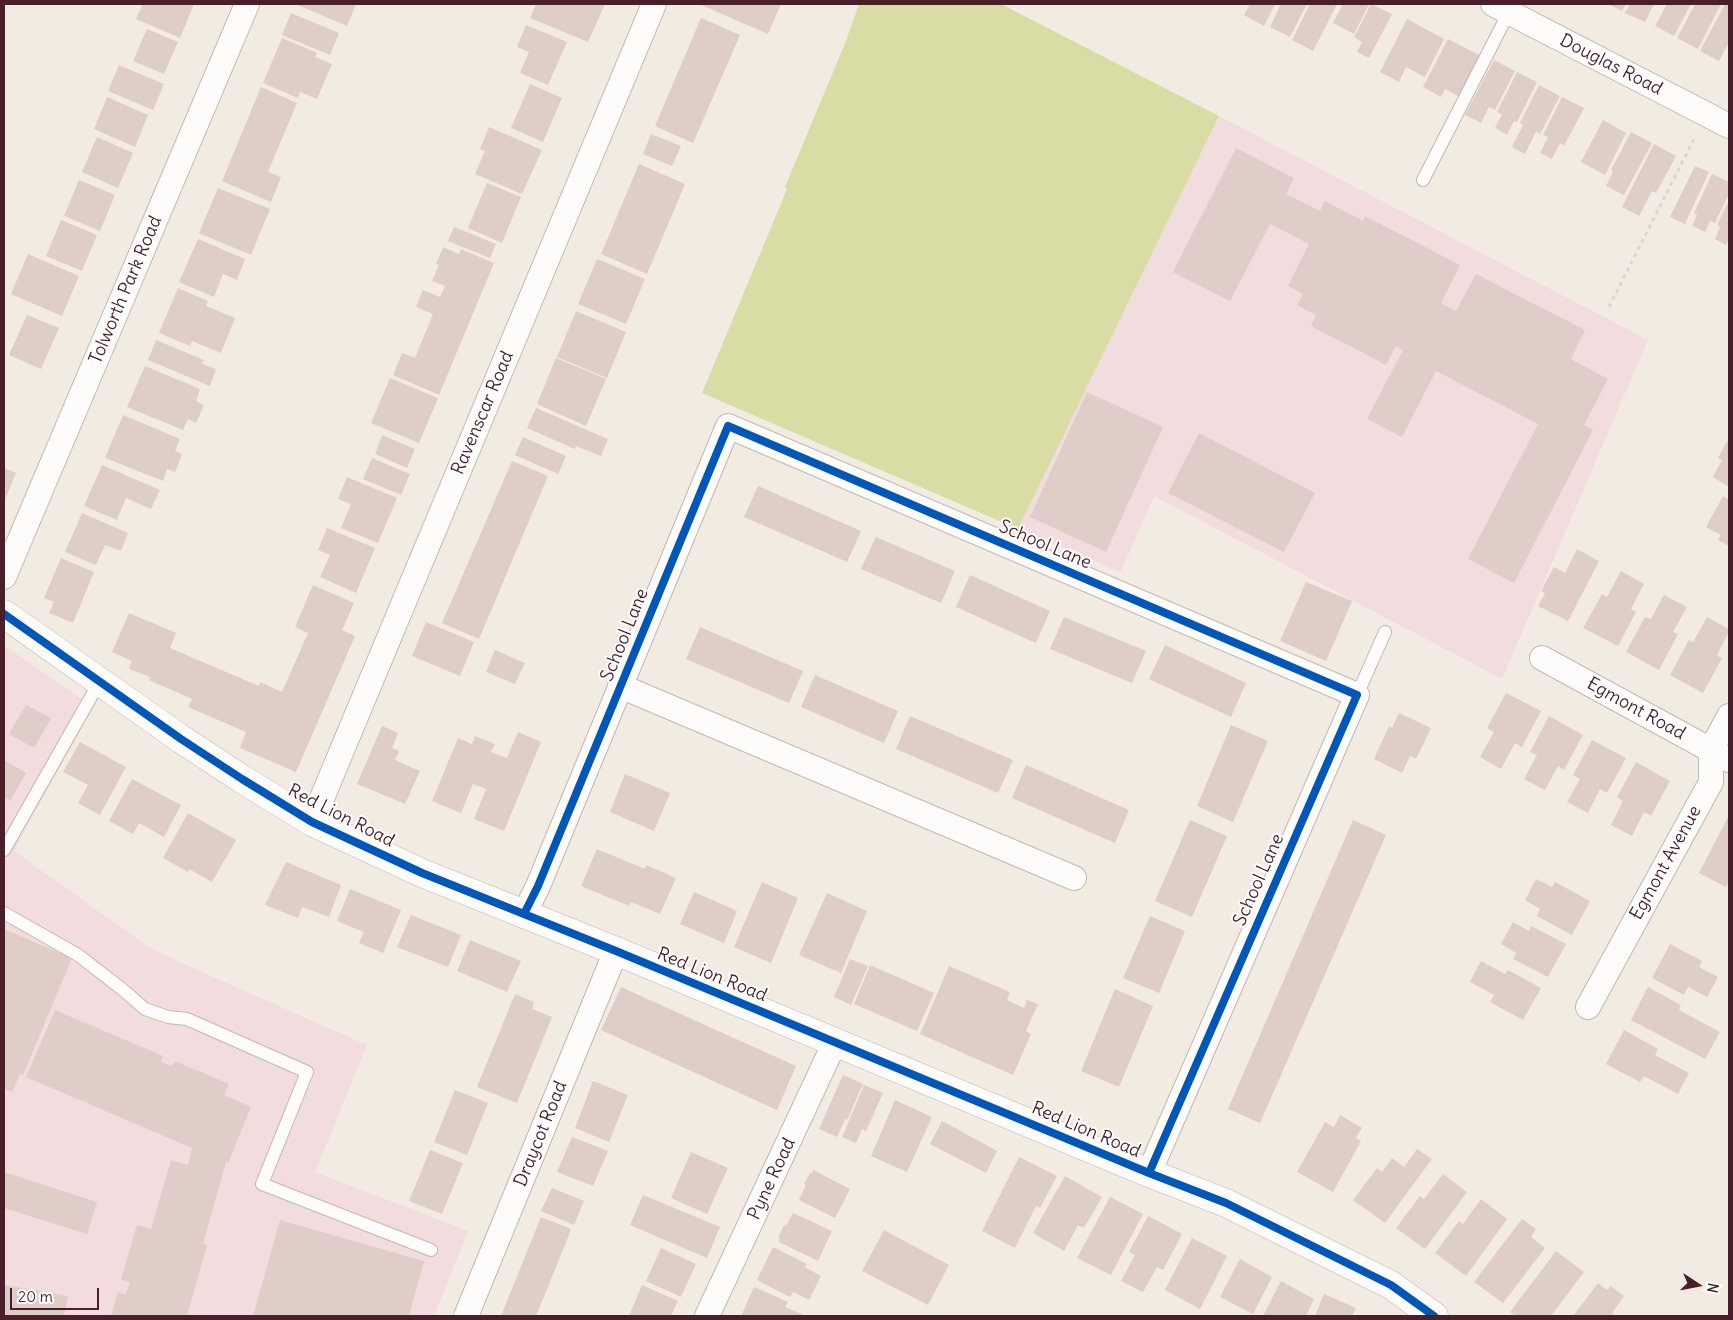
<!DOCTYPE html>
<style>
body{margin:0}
#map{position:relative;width:1733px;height:1320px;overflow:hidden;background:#f2ebe1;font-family:Delius,sans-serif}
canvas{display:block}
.frame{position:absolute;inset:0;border:5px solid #4a1f2b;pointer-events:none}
.north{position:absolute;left:1673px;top:1260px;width:50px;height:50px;-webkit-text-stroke:4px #fff;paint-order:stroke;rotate:101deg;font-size:14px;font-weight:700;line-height:20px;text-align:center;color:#4a1f2b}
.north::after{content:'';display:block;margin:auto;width:18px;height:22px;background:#4a1f2b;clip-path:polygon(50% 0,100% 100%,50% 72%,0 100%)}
.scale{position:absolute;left:10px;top:1288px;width:89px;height:22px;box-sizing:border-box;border:2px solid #4a1f2b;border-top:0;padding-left:6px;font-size:15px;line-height:18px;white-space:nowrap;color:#4a1f2b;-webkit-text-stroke:4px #fff;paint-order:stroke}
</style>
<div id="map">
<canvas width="1733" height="1320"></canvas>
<div class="frame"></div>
<div class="north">N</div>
<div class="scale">20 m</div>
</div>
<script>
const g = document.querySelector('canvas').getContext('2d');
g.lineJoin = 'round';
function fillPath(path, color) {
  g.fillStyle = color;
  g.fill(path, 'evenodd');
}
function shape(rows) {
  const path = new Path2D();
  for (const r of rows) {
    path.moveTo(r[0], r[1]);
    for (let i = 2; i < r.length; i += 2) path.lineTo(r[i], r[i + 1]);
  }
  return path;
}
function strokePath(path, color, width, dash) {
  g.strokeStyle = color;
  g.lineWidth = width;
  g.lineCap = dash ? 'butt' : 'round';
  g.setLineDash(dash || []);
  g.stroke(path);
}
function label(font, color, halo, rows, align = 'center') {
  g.font = font + ' Delius,sans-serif';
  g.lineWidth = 4;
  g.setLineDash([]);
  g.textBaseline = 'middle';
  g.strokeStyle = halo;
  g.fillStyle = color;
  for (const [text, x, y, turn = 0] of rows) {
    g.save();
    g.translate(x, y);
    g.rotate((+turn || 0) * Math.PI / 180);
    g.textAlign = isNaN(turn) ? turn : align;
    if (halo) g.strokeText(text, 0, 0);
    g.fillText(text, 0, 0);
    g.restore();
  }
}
const built = shape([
 [1219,116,1648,340,1502,679,1154,496,1121,572,1018,529],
 [4,645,93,707,14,851,147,946,182,963,367,1045,315,1172,468,1231,434,1316,4,1316]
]);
const green = shape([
 [859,4,1001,4,1219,116,1018,529,702,393,787,189,785,187,846,41]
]);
const building = shape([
 [143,4,194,4,180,38,136,19],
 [295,4,356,4,347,26],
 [536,4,605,4,588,42,530,18],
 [699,4,781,4,768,34],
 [1250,4,1275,4,1264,26,1244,15],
 [1281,4,1307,4,1290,37,1270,27],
 [1310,4,1337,4,1313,51,1292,40],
 [1343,4,1369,4,1354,34,1333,23],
 [1371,4,1392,14,1369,58,1357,52,1362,42,1354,37],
 [1608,4,1626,4,1622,11],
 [1630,4,1654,4,1645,22,1625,13],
 [1667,4,1691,4,1674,36,1655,26],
 [1695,4,1721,4,1698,49,1677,38],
 [1725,4,1729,4,1729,42,1719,61,1700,51],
 [291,13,339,33,330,55,282,35],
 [701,18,740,35,693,143,655,126],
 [1407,19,1444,39,1425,77,1406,67,1399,82,1380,72],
 [526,25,567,42,548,85,520,73,529,52,517,47],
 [147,29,178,42,164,74,133,61],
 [282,38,317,53,315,57,332,64,317,99,300,92,298,98,263,83],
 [1448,39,1481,56,1460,97,1445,89,1441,97,1423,87],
 [1494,60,1515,71,1495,110,1489,107,1481,123,1465,115],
 [119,65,164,84,153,110,108,91],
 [1517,72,1537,82,1517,122,1514,121,1507,135,1495,128,1502,114,1497,112],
 [530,84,562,98,543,142,511,128],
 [1539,85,1560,96,1540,134,1536,131,1525,154,1512,147,1523,125,1520,123],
 [261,87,297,103,268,172,281,177,271,202,222,181],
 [107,97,148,115,135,147,94,129],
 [1562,97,1584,108,1564,146,1560,143,1552,159,1540,153,1548,137,1543,135],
 [1603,120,1626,133,1605,175,1581,162],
 [489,127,542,150,522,194,475,174,485,151,480,149],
 [1631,132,1652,143,1624,195,1606,186,1613,172,1611,170],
 [651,134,681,146,672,166,643,154],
 [97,137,133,153,118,188,82,172],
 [1654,144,1676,156,1656,193,1652,191,1639,216,1622,207],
 [1236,148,1294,178,1286,194,1320,211,1325,201,1363,221,1365,216,1460,265,1441,303,1456,311,1476,274,1585,330,1571,359,1608,379,1584,425,1593,430,1514,583,1468,559,1538,424,1436,371,1402,437,1367,419,1403,350,1396,346,1386,365,1311,326,1316,315,1297,305,1303,294,1288,286,1309,244,1270,224,1230,301,1173,272],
 [639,164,685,184,647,274,601,254],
 [1695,166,1709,172,1685,224,1670,217],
 [1712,174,1729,182,1729,194,1715,223,1710,221,1705,232,1692,226,1697,215,1694,213],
 [79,180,115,195,100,231,64,216],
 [487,183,521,197,502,243,468,228],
 [218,188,270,209,251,255,199,233],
 [1729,200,1729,239,1726,245,1715,239,1720,227,1717,225],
 [61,220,97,235,82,271,46,256],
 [454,227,496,244,490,258,448,241],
 [198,239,245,259,237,280,223,274,214,297,179,282],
 [443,247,459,254,461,249,494,263,439,395,393,375,402,353,415,358,433,314,416,307,423,290,440,297,442,293,445,286,432,281,439,265,436,264],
 [28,254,79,276,62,316,11,294],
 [597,259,645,279,626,324,578,304],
 [178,288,208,301,206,306,235,318,221,353,192,341,190,346,159,333],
 [576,311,626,332,607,378,557,357],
 [27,315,59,328,41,369,9,355],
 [156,340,204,360,202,364,216,369,210,386,148,360],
 [556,358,606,379,586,426,537,404],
 [145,366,200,389,196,401,204,405,196,423,188,419,183,430,127,407],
 [390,378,438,398,419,443,371,423],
 [1087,392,1163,427,1106,552,1030,517],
 [536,408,608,439,601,456,576,446,575,449,527,428],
 [123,415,180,439,175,451,182,454,179,462,175,472,167,469,163,481,105,458],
 [1199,433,1315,493,1284,552,1168,493],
 [382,435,415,449,407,468,375,454],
 [523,437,566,456,558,474,515,455],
 [1727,441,1729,443,1729,487,1713,477,1722,460,1718,458],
 [372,458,410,474,401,495,363,479],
 [512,461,548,476,479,639,442,623],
 [102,465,160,490,151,509,126,498,117,520,84,506],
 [4,468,16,473,4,502],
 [347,477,397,498,378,543,341,528,351,504,338,499],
 [758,486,861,531,847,562,744,517],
 [1723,496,1729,500,1729,546,1718,540,1721,535,1706,527],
 [82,513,128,533,121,551,105,545,96,565,65,552],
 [327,528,375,548,356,593,320,577,330,555,318,550],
 [876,537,955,571,941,603,861,569],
 [1577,549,1599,561,1568,621,1538,606,1545,593,1541,591,1554,567,1565,573],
 [61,558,94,572,73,623,49,613,54,602,44,598],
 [1621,571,1644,584,1631,609,1636,612,1618,646,1583,628,1602,594,1607,597],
 [970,575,1050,611,1036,643,956,607],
 [1306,582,1352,601,1326,661,1280,641],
 [313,585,354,603,342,630,355,636,296,772,240,748,246,732,188,707,192,699,149,680,150,677,129,669,132,661,112,652,129,613,176,633,170,648,259,686,260,682,282,692,308,633,295,627],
 [1664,595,1687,607,1673,632,1678,634,1659,670,1626,652,1645,617,1651,619],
 [1064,617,1146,651,1132,683,1050,649],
 [1707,617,1729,629,1729,632,1717,655,1722,658,1703,693,1670,675,1689,640,1693,642],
 [426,622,474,642,460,676,412,656],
 [700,627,803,671,789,703,686,659],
 [1165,645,1246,683,1231,717,1149,679],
 [495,650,525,663,515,684,486,672],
 [815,675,898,711,884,743,801,707],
 [1506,693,1541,711,1522,747,1515,743,1501,769,1480,757,1494,732,1487,728],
 [26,705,51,718,34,748,9,734],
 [1399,713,1431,728,1416,759,1410,756,1402,773,1374,759,1389,726,1392,728],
 [910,716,1013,760,998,793,896,749],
 [1549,716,1583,735,1564,770,1558,766,1545,790,1524,779,1537,755,1530,752],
 [1231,725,1268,741,1233,822,1197,806],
 [382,726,398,733,392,748,399,751,395,760,420,771,405,804,357,784],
 [518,732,541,742,504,831,474,819,486,789,473,784,461,813,432,801,458,738,472,744,475,736,495,744,491,752,507,758],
 [1592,740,1626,758,1607,793,1600,789,1588,813,1567,802,1580,779,1573,775],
 [80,742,126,767,100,815,78,803,88,785,63,772],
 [4,760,26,773,10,801,4,797],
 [1636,762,1670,781,1651,816,1644,812,1632,836,1611,825,1623,801,1617,797],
 [1026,765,1129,810,1115,843,1012,798],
 [625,774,670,793,654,831,610,812],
 [132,779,181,805,164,837,139,823,133,834,109,821],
 [188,813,236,840,212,882,189,869,188,872,163,858],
 [1729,815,1729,880,1726,887,1699,873],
 [1190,820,1227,836,1192,917,1155,901],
 [1353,820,1386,835,1260,1123,1228,1109],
 [597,849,645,869,646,865,676,878,660,914,631,902,629,906,581,886],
 [286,862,341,885,329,917,302,907,298,918,265,905],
 [1536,879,1552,887,1555,882,1590,901,1572,935,1537,916,1540,909,1525,900],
 [762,882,798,898,771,963,734,947],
 [350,889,401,910,383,953,359,943,364,932,337,921],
 [694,892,737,911,724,943,680,924],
 [827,893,867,911,841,973,799,955],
 [411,915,461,935,448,967,397,947],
 [1150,916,1185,931,1159,993,1123,978],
 [1513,922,1529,931,1531,926,1566,944,1548,977,1513,959,1516,953,1501,944],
 [4,929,72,958,23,1075,20,1074,12,1092,4,1089],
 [470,940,521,961,507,992,457,971],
 [1670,944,1702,961,1699,967,1718,977,1707,997,1688,987,1684,995,1652,978],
 [850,959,868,966,851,1005,834,997],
 [1481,961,1505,974,1508,970,1541,988,1523,1020,1490,1002,1494,995,1470,982],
 [870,965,934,993,917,1031,854,1004],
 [949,966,1010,992,1007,1000,1024,1008,1027,1000,1038,1004,1026,1031,1031,1034,1013,1075,920,1034],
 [621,987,796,1066,777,1110,601,1030],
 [1648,987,1681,1005,1679,1010,1720,1032,1705,1059,1631,1020],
 [1115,989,1153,1006,1119,1087,1081,1071],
 [515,994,534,1002,532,1009,552,1017,517,1103,477,1087],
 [55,1010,163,1056,161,1062,172,1066,175,1061,229,1084,224,1095,251,1107,228,1163,226,1162,203,1244,207,1245,187,1316,111,1316,118,1292,126,1295,130,1282,121,1280,137,1225,151,1229,171,1160,188,1165,192,1148,26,1077],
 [1624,1030,1658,1049,1655,1055,1689,1073,1678,1094,1644,1076,1640,1082,1606,1064],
 [843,1075,863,1084,847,1120,845,1119,837,1137,819,1129],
 [593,1081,628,1095,609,1142,575,1128],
 [864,1085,883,1093,866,1131,862,1129,856,1143,842,1137],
 [455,1090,488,1103,467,1155,434,1142],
 [895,1100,932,1117,907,1172,871,1156],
 [1340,1115,1362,1128,1356,1138,1361,1141,1333,1192,1297,1172,1325,1122,1334,1127],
 [942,1121,997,1151,986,1173,930,1144],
 [572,1137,608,1151,593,1186,557,1172],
 [1417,1149,1432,1159,1385,1223,1353,1200,1377,1168,1382,1172,1392,1158,1404,1167],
 [430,1150,463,1163,442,1214,409,1201],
 [691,1152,728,1168,707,1214,671,1198],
 [1019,1157,1057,1176,1040,1208,1036,1206,1015,1248,982,1231],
 [813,1170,850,1189,835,1218,799,1200,806,1185,804,1184,810,1173,812,1174],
 [4,1172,97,1202,87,1234,4,1208],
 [1443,1174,1467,1192,1425,1249,1396,1228,1420,1196,1424,1199],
 [1065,1176,1102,1197,1084,1228,1078,1225,1064,1251,1033,1233],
 [552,1188,584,1201,574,1225,541,1211],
 [643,1195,720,1227,707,1258,630,1225],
 [1110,1197,1143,1214,1111,1275,1077,1258],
 [1481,1199,1507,1219,1466,1276,1435,1253,1459,1221,1463,1224],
 [793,1213,832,1231,818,1261,779,1242,780,1239,778,1238,784,1225,786,1226],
 [1148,1216,1182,1234,1163,1270,1157,1267,1143,1292,1121,1281,1135,1255,1129,1252],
 [541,1217,571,1229,565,1245,536,1316,501,1316],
 [1522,1219,1536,1229,1531,1237,1545,1248,1503,1303,1474,1282],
 [280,1220,424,1261,409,1316,253,1316],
 [884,1230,949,1265,928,1305,862,1271],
 [1192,1238,1227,1256,1200,1309,1165,1290],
 [773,1247,807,1264,805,1267,821,1276,809,1300,793,1292,790,1297,757,1280],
 [661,1248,696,1264,681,1297,646,1281],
 [1556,1251,1584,1272,1551,1316,1516,1316,1510,1312],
 [1240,1259,1272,1277,1253,1314,1220,1297],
 [1281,1281,1314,1299,1306,1316,1263,1316],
 [1598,1283,1607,1290,1611,1286,1624,1296,1612,1313,1614,1315,1613,1316,1573,1316],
 [4,1285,68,1296,64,1316,4,1316],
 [642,1285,678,1301,671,1316,629,1316],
 [754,1287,788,1302,785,1307,802,1314,801,1316,741,1316],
 [1324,1294,1356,1308,1352,1316,1315,1316]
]);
const path = shape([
 [1609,307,1694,139]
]);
const lane = shape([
 [1423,180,1509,12],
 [1357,695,1385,632],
 [4,850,100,681],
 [4,913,78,955,122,989,145,1009,168,1017,187,1019,307,1072,262,1184,431,1250]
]);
const street = shape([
 [1493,4,1729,126],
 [4,577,247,4],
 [1542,658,1729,760],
 [620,686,1074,878],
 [312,822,654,4],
 [524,914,538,886,728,426,1357,695,1149,1173],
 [1588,1007,1711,782,1711,750,1729,716],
 [466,1316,616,951],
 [707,1316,835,1042]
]);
const secondary = shape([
 [4,614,181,739,242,779,312,822,422,873,616,951,1149,1173,1226,1203,1391,1285,1434,1316]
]);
const cycleway = shape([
 [4,614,181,739,242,779,312,822,422,873,616,951,1149,1173,1226,1203,1391,1285,1434,1316],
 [524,914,538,886,728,426,1357,695,1149,1173]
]);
const streetNames = [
 ["Douglas Road",1611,65,27],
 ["Tolworth Park Road",126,290,-67],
 ["Ravenscar Road",483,413,-67],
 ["School Lane",1045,545,23],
 ["School Lane",625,635,-68],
 ["Egmont Road",1636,709,29],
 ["Red Lion Road",341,816,27],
 ["Egmont Avenue",1666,863,-61],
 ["School Lane",1259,880,-66],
 ["Red Lion Road",712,975,22],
 ["Red Lion Road",1086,1130,23],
 ["Draycot Road",541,1134,-68],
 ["Pyne Road",772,1179,-65]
];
fillPath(built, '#f3dcde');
fillPath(green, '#d9dda5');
fillPath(building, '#dfcdc7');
strokePath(lane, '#c0b8b3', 14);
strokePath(street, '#c0b8b3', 26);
strokePath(secondary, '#c0b8b3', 29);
strokePath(path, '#d9d6d3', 3, [4, 4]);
strokePath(lane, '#fdfcfa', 12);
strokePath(street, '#fdfcfa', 24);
strokePath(secondary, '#fdfcfa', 28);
strokePath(cycleway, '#0057b8', 8);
label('18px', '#4a1f2b', '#fff', streetNames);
</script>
